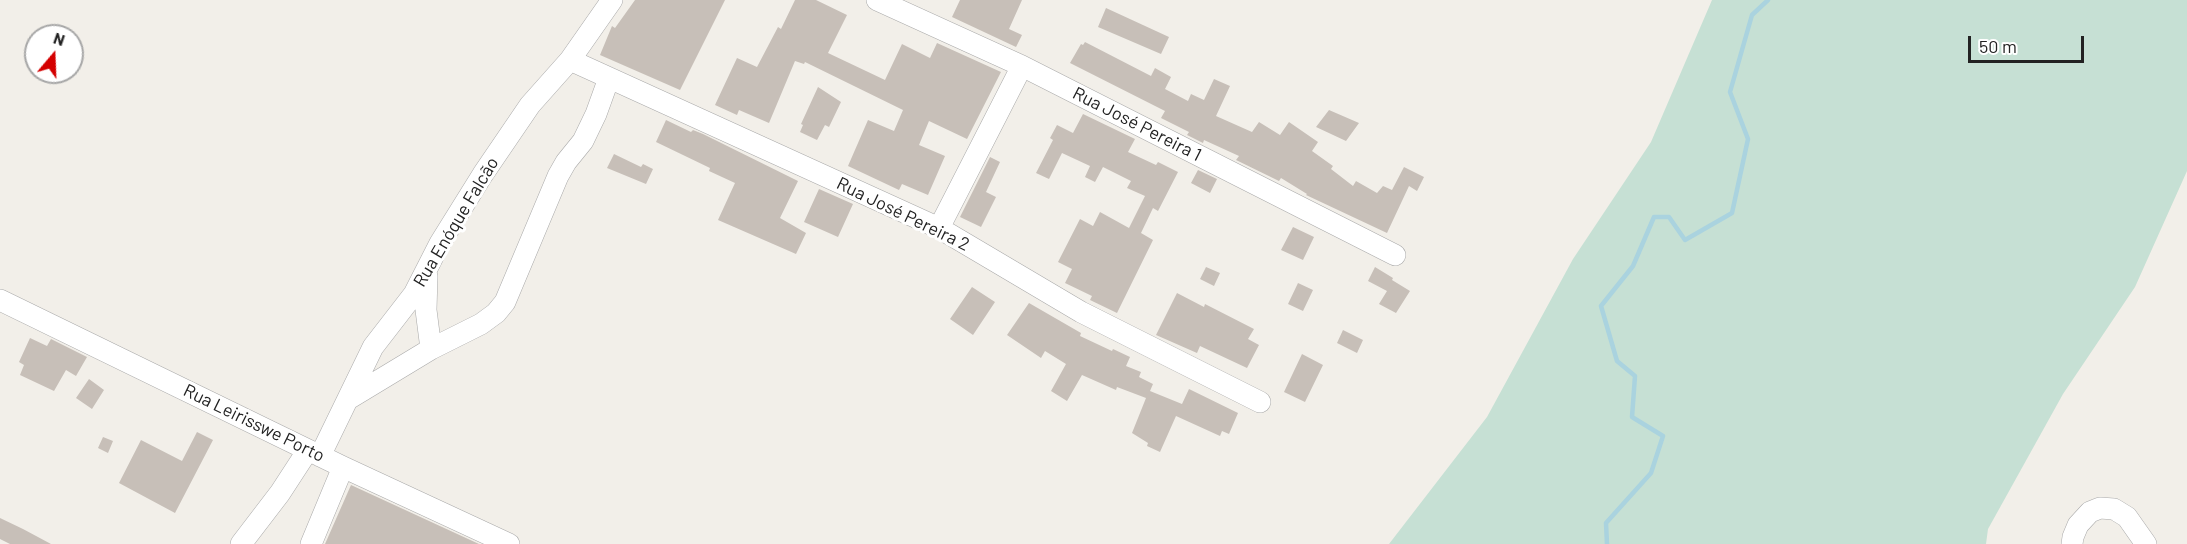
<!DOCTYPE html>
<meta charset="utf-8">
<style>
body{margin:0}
#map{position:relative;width:2187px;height:544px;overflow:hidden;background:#f2efe9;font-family:Barlow,sans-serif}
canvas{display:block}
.north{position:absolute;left:24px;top:24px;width:60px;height:60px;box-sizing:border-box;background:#fff;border:2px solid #a7a7a7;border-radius:50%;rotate:19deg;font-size:16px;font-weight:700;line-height:24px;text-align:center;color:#222}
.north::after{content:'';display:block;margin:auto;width:21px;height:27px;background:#d40000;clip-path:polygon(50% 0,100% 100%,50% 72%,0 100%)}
.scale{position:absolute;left:1968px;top:36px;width:116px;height:27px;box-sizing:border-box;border:3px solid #222;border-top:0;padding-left:8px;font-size:18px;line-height:21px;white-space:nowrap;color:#222;-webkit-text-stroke:4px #fff;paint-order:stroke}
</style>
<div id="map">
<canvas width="2187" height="544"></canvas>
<div class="north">N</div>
<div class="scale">50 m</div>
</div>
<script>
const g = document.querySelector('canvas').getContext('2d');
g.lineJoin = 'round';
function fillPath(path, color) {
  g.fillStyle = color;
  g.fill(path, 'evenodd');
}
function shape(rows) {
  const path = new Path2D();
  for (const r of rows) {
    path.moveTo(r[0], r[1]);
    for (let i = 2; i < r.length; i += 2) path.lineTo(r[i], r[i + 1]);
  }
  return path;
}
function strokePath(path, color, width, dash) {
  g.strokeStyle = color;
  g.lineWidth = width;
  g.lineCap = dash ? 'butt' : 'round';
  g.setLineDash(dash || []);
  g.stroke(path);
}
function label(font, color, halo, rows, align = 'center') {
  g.font = font + ' Barlow,sans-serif';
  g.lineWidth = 6;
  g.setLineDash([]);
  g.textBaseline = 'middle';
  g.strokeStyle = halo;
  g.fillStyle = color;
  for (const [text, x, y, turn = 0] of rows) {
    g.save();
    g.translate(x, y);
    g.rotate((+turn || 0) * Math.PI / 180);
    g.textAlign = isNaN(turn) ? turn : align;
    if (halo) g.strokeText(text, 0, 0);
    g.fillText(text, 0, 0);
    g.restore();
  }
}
const wetland = shape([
 [1712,0,2187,0,2187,171,2135,287,2063,394,1988,529,1986,544,1389,544,1487,417,1573,259,1651,142]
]);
const stream = shape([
 [1607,544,1606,523,1651,473,1663,436,1632,417,1635,376,1617,361,1601,306,1633,266,1654,217,1669,217,1685,240,1732,213,1748,139,1730,92,1752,15,1768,0]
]);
const building = shape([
 [635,0,725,0,680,90,600,55,612,26,615,28],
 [795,0,816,0,847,15,828,53,885,80,902,44,930,58,937,43,1001,72,967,139,929,121,919,145,945,156,928,195,902,184,899,190,848,166,868,120,894,131,903,110,805,62,804,64,795,61,769,123,739,110,737,115,715,105,737,58,757,67,778,27,781,29],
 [960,0,1022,0,1009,29,1022,35,1016,47,952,17],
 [1106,8,1169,37,1161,54,1098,27],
 [1085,42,1151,76,1155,68,1171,77,1165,89,1188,101,1191,94,1204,100,1214,79,1230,86,1216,116,1252,132,1259,122,1280,135,1289,122,1318,142,1312,151,1333,166,1331,169,1353,186,1356,181,1377,193,1383,186,1392,190,1404,167,1424,177,1417,191,1409,186,1387,233,1306,195,1307,194,1281,178,1279,181,1236,160,1239,156,1204,140,1203,143,1187,135,1189,132,1161,118,1165,111,1070,63,1081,44,1083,45],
 [818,87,841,102,829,127,825,125,817,140,800,132,803,125,801,124],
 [1329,110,1359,123,1346,141,1316,127],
 [1083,114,1135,139,1128,152,1156,165,1158,162,1178,172,1158,211,1153,208,1141,233,1153,240,1117,313,1090,300,1092,296,1065,283,1072,269,1058,262,1080,219,1093,226,1100,212,1129,228,1145,196,1127,188,1131,181,1103,167,1095,182,1085,177,1090,166,1062,153,1049,179,1036,173,1053,140,1050,138,1057,125,1073,133],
 [666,120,691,132,693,130,703,134,798,181,780,218,806,233,796,254,718,220,735,183,709,171,710,168,656,142],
 [614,154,641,167,643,164,653,169,646,184,607,168],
 [990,157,1000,162,986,192,982,190,996,197,981,227,960,217],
 [1198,170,1217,179,1210,193,1191,183],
 [819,189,853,204,838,237,804,222],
 [1293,227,1314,237,1303,260,1281,250],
 [1206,267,1220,273,1214,286,1200,279],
 [1375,267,1393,278,1392,280,1410,291,1396,313,1379,304,1387,291,1368,281],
 [1298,283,1313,290,1303,311,1288,304],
 [972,287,995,302,973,335,950,319],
 [1177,293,1204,307,1205,304,1254,329,1248,339,1259,345,1247,368,1200,346,1197,353,1156,335],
 [1029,303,1081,333,1080,336,1112,351,1113,349,1130,357,1126,366,1141,372,1139,377,1153,384,1150,391,1182,404,1189,389,1238,413,1229,434,1222,431,1220,436,1176,416,1160,452,1147,446,1148,443,1132,433,1146,398,1117,387,1116,390,1082,375,1067,401,1051,391,1066,364,1045,351,1041,358,1007,335],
 [1343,330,1363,340,1357,353,1337,343],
 [30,338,47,346,51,339,87,357,76,376,66,370,54,391,20,375,24,365,19,362],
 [1302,354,1323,365,1305,402,1284,392],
 [89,379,104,390,92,409,76,398],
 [197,432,213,440,175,513,119,483,141,440,182,461],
 [103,437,113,441,108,453,98,448],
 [351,485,479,544,325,544],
 [0,518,23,529,51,544,10,544,0,539]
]);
const minor = shape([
 [877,0,1022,66,1395,255],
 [570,60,939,228,1081,312,1260,402],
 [939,228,1022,66],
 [427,276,426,310,431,349],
 [0,300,343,467,509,544],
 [350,398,431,349,481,324,496,313,505,302,558,176,566,162,583,141,596,114,609,78],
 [320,456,373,347,414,294,440,243,483,174,530,105,570,60,612,0],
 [241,544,280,493,308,450],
 [311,544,343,467],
 [2072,544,2073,537,2078,525,2090,512,2100,508,2114,509,2127,517,2146,544]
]);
const streetNames = [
 ["Rua José Pereira 1",1137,124,27],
 ["Rua José Pereira 2",903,214,26],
 ["Rua Enóque Falcão",456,222,-59],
 ["Rua Leirisswe Porto",254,423,26]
];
fillPath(wetland, '#c6e0d4');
strokePath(stream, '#aad3df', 4.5);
fillPath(building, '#c7bfb8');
strokePath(minor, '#a9a9a9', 22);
strokePath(minor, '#fff', 21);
label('18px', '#222', '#fff', streetNames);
</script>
